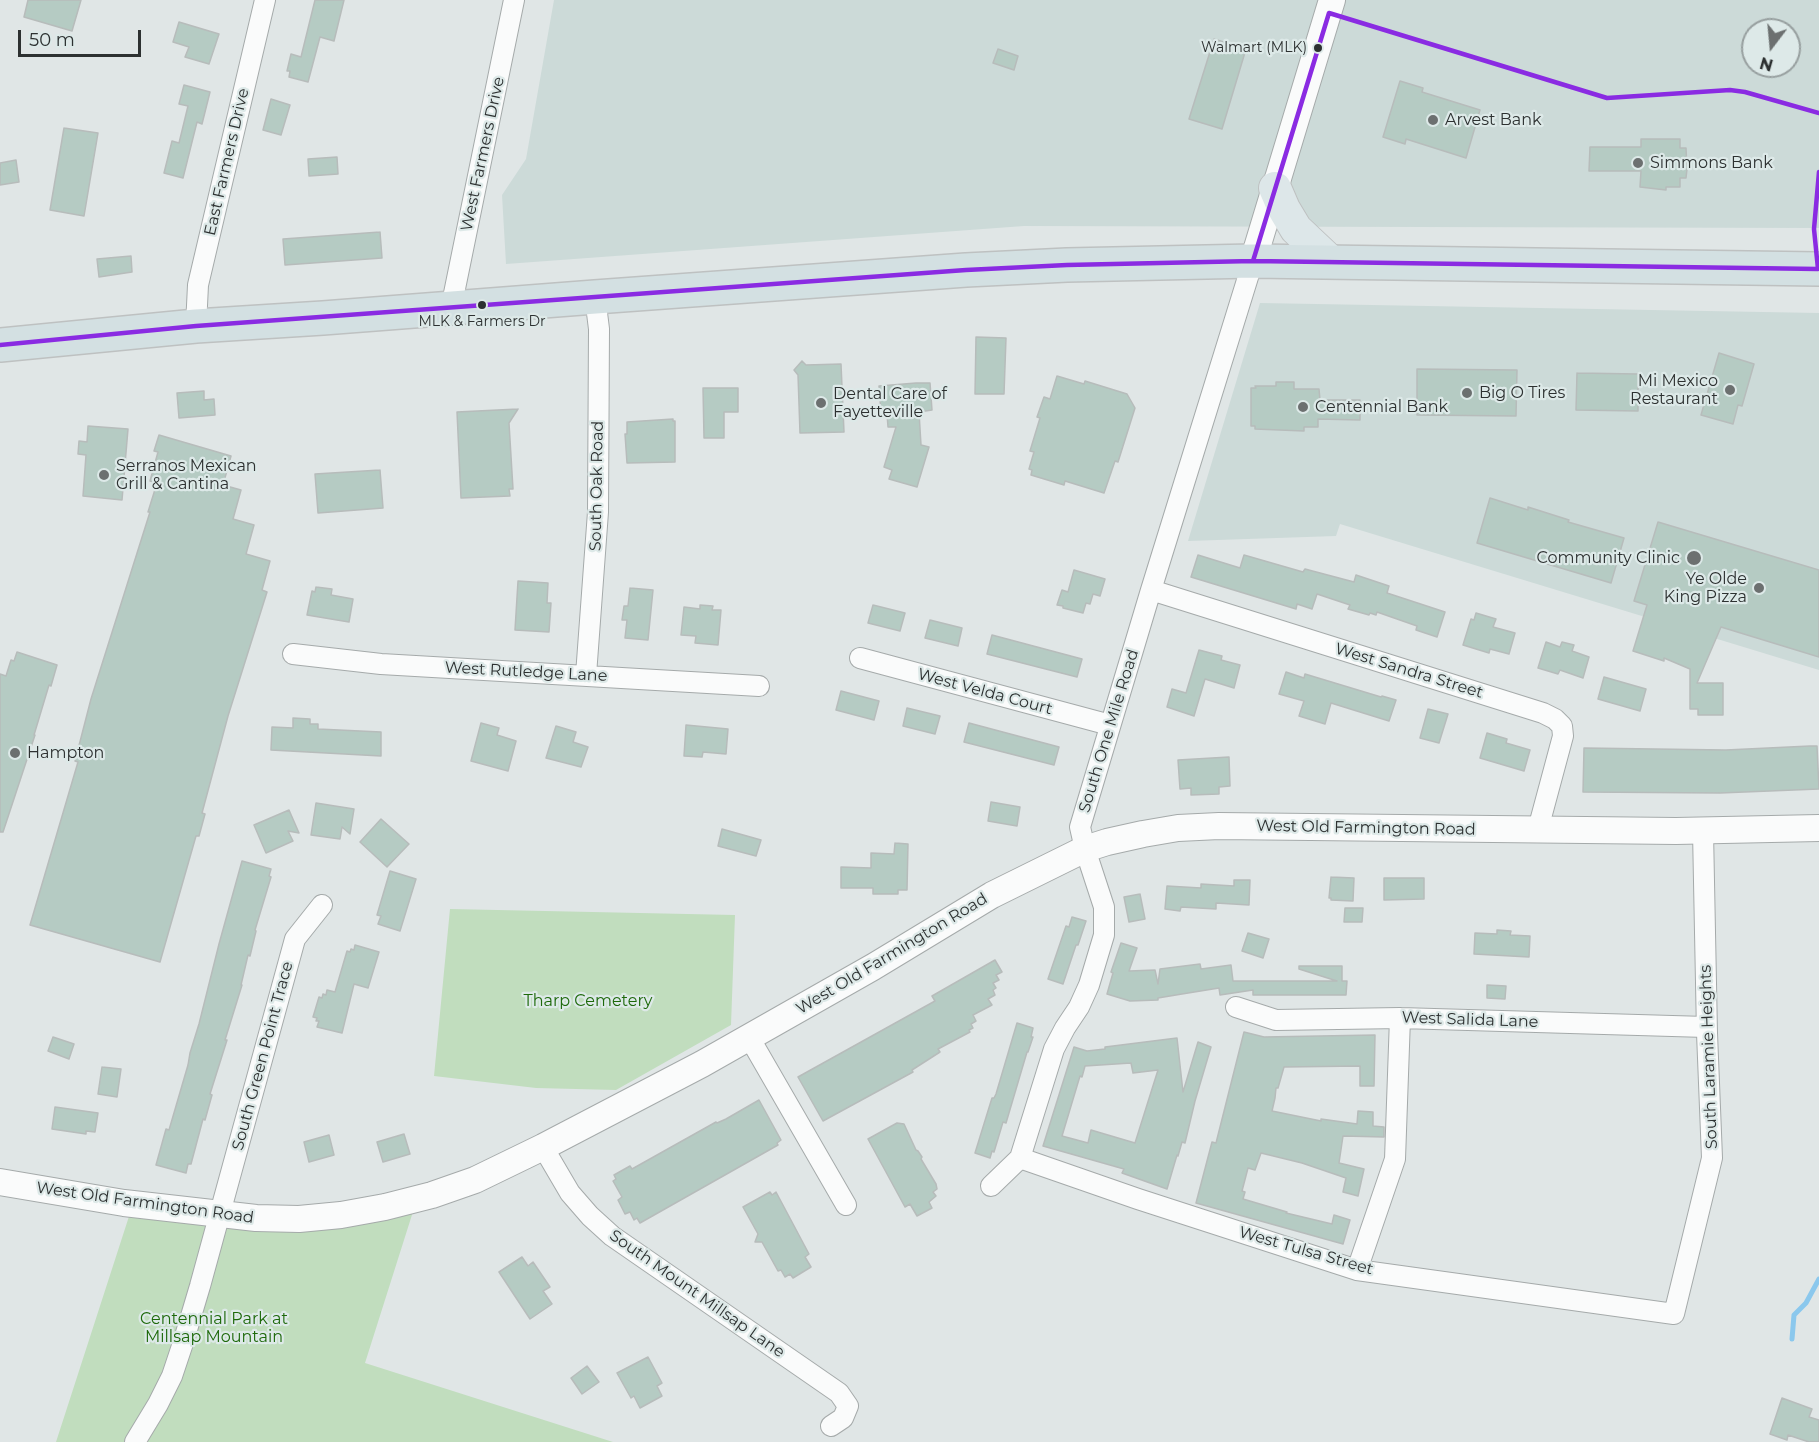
<!DOCTYPE html>
<style>
body{margin:0}
#map{position:relative;width:1819px;height:1442px;overflow:hidden;background:#e0e6e6;font-family:Montserrat,sans-serif}
canvas{display:block}
.north{position:absolute;left:1741px;top:18px;width:60px;height:60px;box-sizing:border-box;background:#dde9e8;border:2px solid #979f9f;border-radius:50%;rotate:196deg;font-size:16px;font-weight:700;line-height:24px;text-align:center;color:#2d3131}
.north::after{content:'';display:block;margin:auto;width:21px;height:27px;background:#6c7070;clip-path:polygon(50% 0,100% 100%,50% 72%,0 100%)}
.scale{position:absolute;left:18px;top:30px;width:123px;height:27px;box-sizing:border-box;border:3px solid #2d3131;border-top:0;padding-left:8px;font-size:18px;line-height:21px;white-space:nowrap;color:#2d3131;-webkit-text-stroke:4px #dde9e8;paint-order:stroke}
</style>
<div id="map">
<canvas width="1819" height="1442"></canvas>
<div class="north">N</div>
<div class="scale">50 m</div>
</div>
<script>
const g = document.querySelector('canvas').getContext('2d');
g.lineJoin = 'round';
function fillPath(path, color) {
  g.fillStyle = color;
  g.fill(path, 'evenodd');
}
function shape(rows) {
  const path = new Path2D();
  for (const r of rows) {
    path.moveTo(r[0], r[1]);
    for (let i = 2; i < r.length; i += 2) path.lineTo(r[i], r[i + 1]);
  }
  return path;
}
function strokePath(path, color, width, dash) {
  g.strokeStyle = color;
  g.lineWidth = width;
  g.lineCap = dash ? 'butt' : 'round';
  g.setLineDash(dash || []);
  g.stroke(path);
}
function label(font, color, halo, rows, align = 'center') {
  g.font = font + ' Montserrat,sans-serif';
  g.lineWidth = 4.5;
  g.setLineDash([]);
  g.textBaseline = 'middle';
  g.strokeStyle = halo;
  g.fillStyle = color;
  for (const [text, x, y, turn = 0] of rows) {
    g.save();
    g.translate(x, y);
    g.rotate((+turn || 0) * Math.PI / 180);
    g.textAlign = isNaN(turn) ? turn : align;
    if (halo) g.strokeText(text, 0, 0);
    g.fillText(text, 0, 0);
    g.restore();
  }
}
const built = shape([
 [554,0,1819,0,1819,228,1024,226,506,264,502,195,526,159],
 [1753,30,1789,30,1789,66,1753,66],
 [1260,303,1819,313,1819,670,1340,524,1336,536,1188,541]
]);
const green = shape([
 [450,909,735,915,731,1025,616,1090,536,1088,434,1076],
 [417,1199,365,1363,613,1442,56,1442,133,1204,220,1215]
]);
const stream = shape([
 [1792,1339,1794,1315,1806,1303,1819,1279]
]);
const building = shape([
 [28,0,81,0,72,31,24,17,28,0],
 [315,0,344,0,334,41,320,37,308,82,289,77,290,71,287,71,291,54,301,57,315,0],
 [179,22,219,34,209,64,185,57,189,47,173,42,179,22],
 [1214,39,1246,49,1222,129,1189,119,1214,39],
 [998,49,1018,56,1014,70,993,63,998,49],
 [1400,81,1423,88,1422,92,1480,110,1466,158,1406,139,1405,144,1383,137,1400,81],
 [184,85,210,92,202,124,197,122,183,178,164,173,172,141,179,143,188,106,179,104,184,85],
 [271,99,290,105,281,135,263,130,271,99],
 [64,128,98,133,84,216,50,210,64,128],
 [1641,139,1680,139,1680,148,1686,148,1687,169,1686,178,1680,178,1680,187,1666,187,1666,190,1640,187,1641,171,1589,171,1590,147,1641,147,1641,139],
 [337,157,338,174,309,176,308,159,337,157],
 [16,160,19,182,0,185,0,163,16,160],
 [380,232,382,258,285,265,283,239,380,232],
 [131,256,132,272,99,277,97,259,131,256],
 [976,337,1006,338,1004,394,975,394,976,337],
 [1719,353,1754,364,1742,406,1738,405,1733,424,1701,415,1719,353],
 [802,361,806,365,841,364,844,432,800,433,798,375,794,370,802,361],
 [1417,369,1517,370,1516,416,1417,415,1417,369],
 [1577,373,1638,374,1638,411,1576,410,1577,373],
 [1057,376,1084,384,1085,381,1127,394,1135,408,1118,462,1115,461,1104,493,1065,481,1064,485,1031,475,1032,470,1029,469,1034,452,1030,451,1040,418,1037,417,1044,397,1050,399,1057,376],
 [1276,382,1294,382,1294,389,1319,389,1320,400,1360,400,1360,420,1318,419,1318,427,1304,427,1304,431,1255,429,1255,426,1251,426,1251,388,1256,388,1255,386,1276,386,1276,382],
 [916,383,930,383,932,410,919,412,921,445,929,447,917,487,889,479,892,470,884,467,896,427,888,427,887,414,881,414,879,386,916,383],
 [703,388,738,388,738,412,724,412,724,438,704,438,703,388],
 [204,391,204,400,214,399,215,415,179,418,177,393,204,391],
 [518,409,509,423,513,489,509,489,510,496,461,498,457,412,518,409],
 [673,419,673,421,675,421,675,462,627,463,625,434,627,434,627,422,673,419],
 [88,426,128,429,122,500,83,496,86,455,78,454,79,441,87,442,88,426],
 [159,435,231,456,223,485,241,490,233,519,254,525,246,554,270,561,262,590,267,592,228,716,202,813,205,814,199,836,196,836,160,962,30,925,78,762,75,761,91,699,150,512,148,512,157,483,150,481,158,452,154,451,159,435],
 [380,470,383,508,318,513,315,474,380,470],
 [1490,498,1528,510,1528,507,1569,520,1568,522,1624,538,1611,583,1477,543,1490,498],
 [1658,522,1819,570,1819,657,1721,627,1697,683,1723,683,1723,715,1698,715,1698,709,1690,709,1690,669,1664,658,1664,661,1633,651,1647,605,1634,601,1658,522],
 [1198,555,1240,568,1244,555,1303,572,1305,569,1354,582,1356,575,1389,586,1387,593,1445,612,1437,637,1416,630,1417,626,1377,612,1376,615,1370,613,1369,615,1348,609,1350,605,1317,594,1312,609,1297,604,1296,609,1191,577,1198,555],
 [1074,570,1105,579,1100,596,1093,594,1090,604,1086,603,1083,613,1063,608,1063,606,1057,605,1062,590,1068,592,1074,570],
 [518,581,548,583,547,603,551,603,549,632,515,630,518,581],
 [316,587,332,589,331,595,353,599,349,622,307,615,312,591,315,592,316,587],
 [630,588,653,590,648,640,625,638,627,620,622,620,624,606,628,606,630,588],
 [700,605,713,606,712,610,721,610,718,645,695,643,696,636,681,635,684,607,700,609,700,605],
 [873,605,905,613,900,631,868,623,873,605],
 [1476,613,1496,619,1493,627,1515,633,1509,654,1490,649,1489,653,1463,645,1471,619,1474,620,1476,613],
 [930,620,962,628,958,646,925,638,930,620],
 [992,635,1082,659,1077,677,987,654,992,635],
 [1546,642,1560,647,1562,642,1574,645,1572,651,1589,657,1583,678,1560,670,1558,674,1538,668,1546,642],
 [1199,650,1222,656,1221,660,1240,665,1234,688,1205,679,1194,716,1167,707,1172,689,1186,693,1199,650],
 [17,652,57,665,51,686,49,685,34,735,35,735,3,832,0,832,0,674,6,676,11,660,14,661,17,652],
 [1286,672,1304,678,1305,674,1381,697,1382,696,1396,700,1389,721,1331,703,1325,724,1299,716,1304,701,1279,694,1286,672],
 [1604,677,1646,689,1640,711,1598,699,1604,677],
 [841,691,879,701,874,720,836,710,841,691],
 [907,708,940,716,935,734,903,726,907,708],
 [1428,709,1448,714,1439,743,1420,738,1428,709],
 [293,718,310,719,310,724,318,724,318,729,381,732,381,756,271,750,272,727,293,728,293,718],
 [481,723,499,728,497,735,516,741,508,771,471,761,481,723],
 [969,723,1059,747,1054,765,964,742,969,723],
 [686,725,728,729,726,754,703,752,702,757,684,756,686,725],
 [556,726,576,732,573,742,588,747,581,767,546,758,556,726],
 [1487,733,1507,739,1506,743,1530,750,1524,771,1480,758,1487,733],
 [1810,746,1817,746,1819,789,1720,793,1583,792,1584,748,1726,750,1810,746],
 [1229,757,1230,786,1219,787,1219,794,1191,795,1191,788,1180,789,1178,760,1229,757],
 [991,802,1020,807,1017,826,988,821,991,802],
 [316,803,354,809,350,834,342,827,340,839,311,835,316,803],
 [289,810,299,833,288,831,293,841,266,853,254,825,289,810],
 [381,819,409,844,387,867,360,842,381,819],
 [722,829,761,840,756,856,718,846,722,829],
 [895,843,908,844,907,890,898,890,898,894,873,894,873,888,841,888,841,867,871,868,871,853,894,854,895,843],
 [242,861,271,869,269,876,271,877,255,930,256,931,250,956,248,955,241,985,242,985,225,1040,227,1040,210,1094,212,1095,205,1120,203,1119,191,1164,188,1164,186,1173,156,1165,166,1129,169,1130,188,1065,190,1053,199,1024,219,944,242,861],
 [390,871,416,879,400,931,378,924,381,916,377,915,390,871],
 [1331,877,1354,878,1353,901,1331,900,1331,898,1329,898,1331,877],
 [1384,878,1424,878,1424,899,1384,900,1384,878],
 [1234,880,1250,880,1249,905,1216,903,1216,909,1181,907,1180,911,1165,909,1167,886,1201,888,1201,884,1234,886,1234,880],
 [1140,894,1145,919,1129,922,1124,897,1140,894],
 [1345,908,1363,908,1362,922,1344,922,1345,908],
 [1072,917,1086,921,1078,945,1076,945,1063,984,1048,979,1066,926,1069,927,1072,917],
 [1497,930,1511,931,1510,935,1530,936,1529,957,1474,954,1475,933,1497,934,1497,930],
 [1248,933,1269,939,1263,958,1242,951,1248,933],
 [1121,943,1137,948,1129,971,1155,970,1158,984,1160,969,1200,964,1201,969,1231,965,1233,981,1337,981,1299,969,1299,966,1342,966,1342,981,1347,981,1346,995,1253,995,1253,990,1220,995,1219,988,1182,994,1158,998,1158,1000,1130,1001,1107,994,1113,973,1111,972,1121,943],
 [355,945,379,952,368,988,354,984,342,1033,317,1027,319,1021,316,1021,317,1018,313,1017,319,997,322,998,323,994,326,995,327,990,335,992,347,951,350,952,351,949,354,950,355,945],
 [995,960,1002,972,996,975,999,980,993,983,996,988,993,990,995,995,988,999,992,1005,973,1015,976,1021,971,1024,973,1028,969,1030,970,1032,938,1049,940,1052,912,1070,913,1072,823,1121,798,1077,935,1001,932,996,995,960],
 [1487,985,1506,986,1505,999,1487,998,1487,985],
 [1017,1023,1033,1028,1031,1037,1033,1037,1028,1052,1027,1052,1006,1123,1003,1122,994,1152,992,1151,990,1158,975,1153,992,1098,994,1098,996,1094,1017,1023],
 [1244,1032,1264,1037,1375,1035,1374,1086,1360,1086,1360,1066,1284,1067,1278,1088,1276,1088,1275,1098,1272,1111,1321,1121,1321,1119,1357,1124,1358,1111,1373,1112,1373,1126,1384,1127,1384,1137,1343,1136,1339,1163,1364,1169,1358,1196,1343,1192,1346,1178,1302,1163,1261,1153,1255,1170,1248,1168,1242,1191,1245,1192,1243,1199,1287,1212,1286,1213,1332,1224,1334,1215,1350,1220,1343,1244,1196,1203,1212,1142,1216,1143,1244,1032],
 [53,1037,74,1044,69,1059,48,1051,53,1037],
 [1177,1038,1183,1092,1198,1042,1211,1047,1195,1101,1185,1143,1182,1142,1178,1156,1177,1155,1167,1189,1122,1173,1124,1169,1043,1146,1074,1047,1087,1051,1105,1049,1105,1047,1177,1038],
 [1131,1063,1133,1073,1158,1070,1135,1143,1091,1130,1088,1143,1062,1136,1080,1076,1082,1077,1085,1066,1131,1063],
 [102,1067,121,1069,117,1097,98,1094,102,1067],
 [759,1100,781,1140,777,1143,778,1145,640,1223,637,1218,634,1220,630,1212,625,1214,618,1200,622,1197,613,1181,616,1179,614,1175,630,1166,632,1169,716,1122,717,1123,726,1119,759,1100],
 [55,1107,98,1113,95,1132,86,1131,86,1134,52,1129,55,1107],
 [897,1123,904,1124,916,1150,918,1151,922,1157,921,1159,936,1184,937,1189,933,1192,936,1196,929,1202,932,1208,917,1216,910,1204,905,1207,868,1139,897,1123],
 [404,1134,410,1154,383,1162,377,1142,404,1134],
 [329,1135,334,1155,309,1162,304,1142,329,1135],
 [770,1192,772,1195,776,1192,809,1254,805,1257,811,1267,793,1278,790,1274,785,1277,781,1270,778,1271,762,1242,755,1242,758,1234,743,1207,770,1192],
 [522,1257,528,1266,533,1262,550,1287,543,1291,552,1304,530,1319,499,1272,522,1257],
 [648,1357,662,1383,657,1386,662,1396,640,1408,634,1396,631,1398,617,1373,648,1357],
 [587,1366,599,1382,582,1394,571,1378,587,1366],
 [1782,1398,1812,1409,1809,1417,1819,1420,1819,1442,1809,1442,1788,1435,1787,1440,1770,1434,1782,1398]
]);
const minor = shape([
 [451,308,514,0],
 [196,326,198,285,265,0],
 [1151,590,1543,713,1555,719,1562,726,1563,736,1538,829],
 [293,654,381,664,759,686],
 [860,658,1110,725],
 [586,675,598,512,599,329,595,297],
 [1236,1007,1276,1020,1400,1018,1706,1027],
 [749,1037,846,1205],
 [543,1147,570,1193,590,1216,612,1236,839,1393,848,1406,843,1418,831,1426],
 [1020,1158,1138,1199,1357,1270,1674,1314,1712,1158,1707,1033,1703,831],
 [991,1186,1020,1158,1054,1049,1065,1028,1079,1007,1089,985,1104,935,1104,907,1085,849,1080,827,1151,590,1253,261],
 [1357,1270,1395,1159,1400,1018],
 [135,1442,158,1404,172,1376,183,1343,200,1286,295,939,322,905]
]);
const tertiary = shape([
 [1253,261,1332,0],
 [0,1182,124,1203,256,1218,299,1219,341,1215,385,1207,432,1195,475,1180,543,1147,702,1064,873,967,992,895,1085,849,1107,842,1143,834,1178,828,1219,826,1676,831,1819,828]
]);
const primary = shape([
 [1275,188,1284,209,1296,229,1331,262]
]);
const trunk = shape([
 [0,345,196,326,323,318,595,297,966,270,1067,265,1253,261,1819,269]
]);
const bus1 = shape([
 [1253,261,1329,13,1607,98,1730,90,1745,92,1819,113],
 [0,345,196,326,966,270,1067,265,1253,261,1818,269,1814,229,1819,172]
]);
const markers = [
 [1318,48,5,"#2d3131"],
 [1433,120,6,"#6c7070"],
 [1638,163,6,"#6c7070"],
 [482,305,5,"#2d3131"],
 [1730,390,6,"#6c7070"],
 [1467,393,6,"#6c7070"],
 [821,403,6,"#6c7070"],
 [1303,407,6,"#6c7070"],
 [104,475,6,"#6c7070"],
 [1694,558,8,"#6c7070"],
 [1759,588,6,"#6c7070"],
 [15,753,6,"#6c7070"]
];
const busNames = [
 ["Walmart (MLK)",1307,48],
 ["MLK & Farmers Dr",482,322,"center"]
];
const poiNames = [
 ["Arvest Bank",1445,120],
 ["Simmons Bank",1650,163],
 ["Mi Mexico",1718,381,"right"],
 ["Restaurant",1718,399,"right"],
 ["Big O Tires",1479,393],
 ["Dental Care of",833,394],
 ["Fayetteville",833,412],
 ["Centennial Bank",1315,407],
 ["Serranos Mexican",116,466],
 ["Grill & Cantina",116,484],
 ["Community Clinic",1680,558,"right"],
 ["Ye Olde",1747,579,"right"],
 ["King Pizza",1747,597,"right"],
 ["Hampton",27,753]
];
const streetNames = [
 ["West Farmers Drive",483,154,-78],
 ["East Farmers Drive",227,162,-77],
 ["South Oak Road",597,486,-89],
 ["West Sandra Street",1409,671,17],
 ["West Rutledge Lane",526,672,3],
 ["West Velda Court",985,692,15],
 ["South One Mile Road",1109,731,-73],
 ["West Old Farmington Road",1366,828,1],
 ["West Old Farmington Road",892,954,-31],
 ["West Salida Lane",1470,1020,2],
 ["South Green Point Trace",263,1056,-75],
 ["South Laramie Heights",1709,1057,-92],
 ["West Old Farmington Road",145,1203,8],
 ["West Tulsa Street",1306,1251,16],
 ["South Mount Millsap Lane",697,1294,35]
];
const parkNames = [
 ["Tharp Cemetery",588,1001],
 ["Centennial Park at",214,1319],
 ["Millsap Mountain",214,1337]
];
fillPath(built, '#ccdad8');
fillPath(green, '#c1ddbe');
strokePath(stream, '#8bc8ed', 5);
fillPath(building, '#b5cbc3');
strokePath(building, '#b7bcbb', 1.5);
strokePath(minor, '#a5aaaa', 22);
strokePath(tertiary, '#a5aaaa', 28);
strokePath(primary, '#bec1c1', 34);
strokePath(trunk, '#bec1c1', 36);
strokePath(minor, '#fafbfb', 20);
strokePath(tertiary, '#fafbfb', 26);
strokePath(primary, '#dde7e9', 32);
strokePath(trunk, '#d3e0e2', 33);
strokePath(bus1, '#8a2be2', 4.5);
for (const [x, y, r, color] of markers) {
  const dot = new Path2D();
  dot.arc(x, y, r, 0, 2 * Math.PI);
  g.fillStyle = color;
  g.fill(dot);
  strokePath(dot, '#dde9e8', 2);
}
label('14px', '#2d3131', '#dde9e8', busNames, 'right');
label('16px', '#2d3131', '#dde9e8', poiNames, 'left');
label('16px', '#2d3131', '#dde9e8', streetNames);
label('16px', '#1d690a', '#dde9e8', parkNames);
</script>
